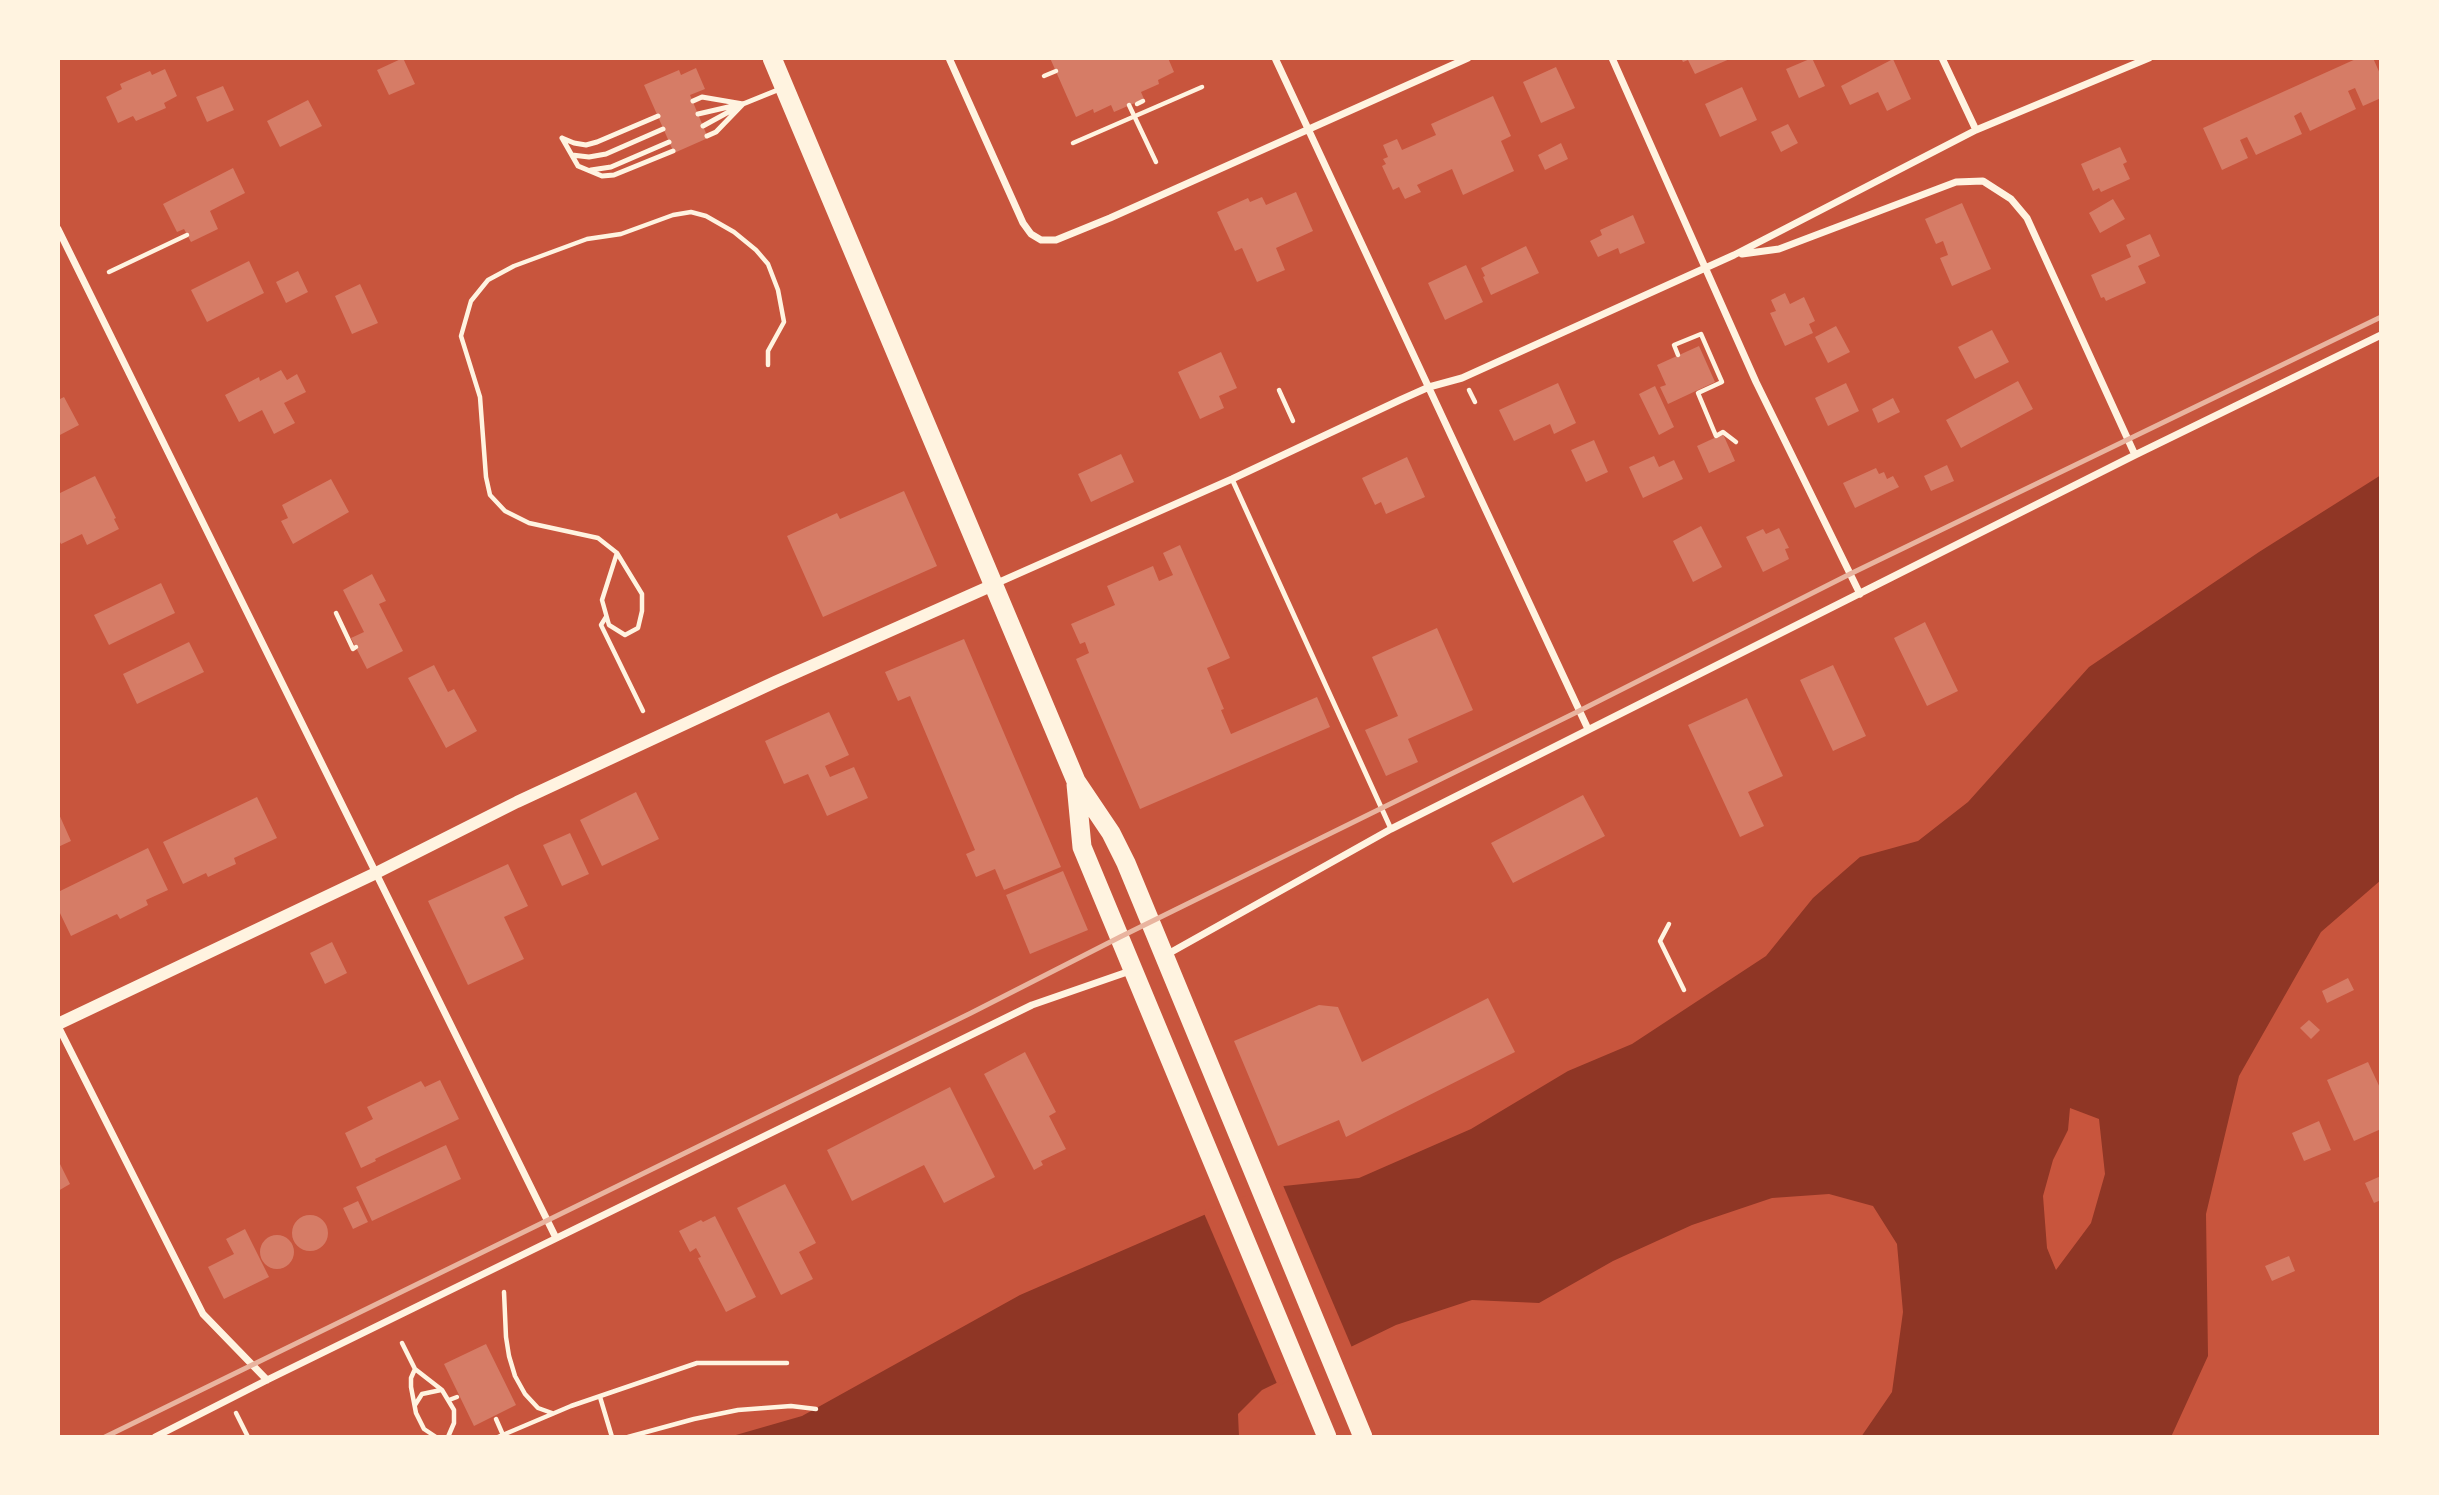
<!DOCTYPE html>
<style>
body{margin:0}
#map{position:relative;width:2439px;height:1495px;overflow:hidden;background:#c8553d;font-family:Overpass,sans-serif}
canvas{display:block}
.frame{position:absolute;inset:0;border:60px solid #fff3e0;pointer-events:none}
</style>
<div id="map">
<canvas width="2439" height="1495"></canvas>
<div class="frame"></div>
</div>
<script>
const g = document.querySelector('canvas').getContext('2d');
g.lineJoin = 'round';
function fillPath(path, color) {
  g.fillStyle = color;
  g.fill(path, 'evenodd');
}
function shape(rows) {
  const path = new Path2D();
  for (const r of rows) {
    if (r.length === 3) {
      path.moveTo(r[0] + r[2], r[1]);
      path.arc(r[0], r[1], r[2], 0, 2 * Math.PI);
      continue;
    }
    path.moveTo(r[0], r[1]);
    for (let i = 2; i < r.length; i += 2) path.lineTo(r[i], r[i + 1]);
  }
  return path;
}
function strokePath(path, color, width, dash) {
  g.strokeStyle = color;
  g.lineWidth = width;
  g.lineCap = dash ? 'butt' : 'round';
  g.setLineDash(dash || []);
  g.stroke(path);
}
const water = shape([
 [2381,475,2381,880,2321,932,2239,1076,2206,1214,2208,1356,2171,1437,1861,1437,1892,1392,1903,1312,1897,1244,1873,1206,1829,1194,1772,1198,1692,1225,1613,1261,1539,1303,1472,1300,1396,1325,1262,1390,1238,1414,1239,1437,729,1437,802,1416,1020,1295,1204,1215,1284,1186,1359,1178,1471,1129,1568,1071,1632,1044,1766,956,1813,898,1860,857,1918,841,1968,802,2089,667,2259,552],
 [2070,1108,2099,1119,2105,1174,2091,1223,2056,1270,2047,1248,2043,1196,2053,1160,2068,1130]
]);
const pier = shape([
 [1282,1183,1353,1350,1278,1386,1203,1211]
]);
const building = shape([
 [403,58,415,84,389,95,377,70],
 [1050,58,1168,58,1174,72,1158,80,1159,84,1141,92,1144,99,1114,112,1111,105,1094,113,1093,109,1076,117],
 [1681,58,1732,58,1695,74,1688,60,1683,62],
 [1812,58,1825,86,1799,98,1786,69],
 [2358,58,2373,58,2381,76,2381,98,2363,106,2355,88,2348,91,2356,109,2310,131,2301,112,2294,116,2302,134,2256,155,2247,137,2240,140,2248,158,2222,170,2203,128],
 [1893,59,1911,99,1887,111,1878,92,1850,105,1841,86],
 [1556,67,1575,108,1541,123,1523,82],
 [696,68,705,89,690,95,708,138,674,153,644,85,679,70,681,75],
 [165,69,177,96,164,103,166,108,136,121,133,116,118,123,106,97,122,89,120,84,150,71,152,75],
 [223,86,234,110,207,122,196,97],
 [1742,87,1757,120,1720,137,1705,104],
 [1493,96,1511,136,1501,141,1514,171,1463,195,1452,169,1417,185,1421,192,1405,199,1399,187,1393,190,1382,166,1386,164,1383,159,1388,157,1383,145,1397,139,1402,150,1436,135,1431,124],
 [308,100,322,126,280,147,267,121],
 [1788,124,1798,143,1781,152,1771,132],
 [1561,143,1568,159,1545,170,1538,155],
 [2120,147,2127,162,2123,164,2130,179,2101,192,2099,188,2093,191,2081,164],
 [233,168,245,193,210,211,218,229,191,242,184,229,177,232,163,204],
 [1296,192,1313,231,1276,248,1285,270,1257,282,1242,248,1235,251,1217,212,1248,198,1250,202,1262,197,1266,205],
 [2113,199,2125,219,2100,233,2089,213],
 [1962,203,1991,269,1952,286,1940,258,1948,255,1943,241,1936,244,1925,219],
 [1633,215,1645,243,1620,254,1618,248,1598,257,1590,241,1602,235,1600,230],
 [2150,234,2160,256,2138,266,2146,283,2106,301,2104,297,2101,298,2091,275,2131,257,2126,245],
 [1526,246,1539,273,1491,295,1483,277,1485,276,1481,268],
 [249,261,264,293,207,322,191,290],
 [1466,265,1483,302,1445,320,1428,283],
 [298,271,308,292,286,303,276,282],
 [360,284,378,323,352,334,335,296],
 [1785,293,1790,304,1804,297,1815,321,1809,324,1813,333,1785,346,1770,313,1776,311,1771,300],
 [1836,326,1850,352,1828,363,1815,337],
 [1992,330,2009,362,1975,379,1958,347],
 [1699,346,1715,382,1668,404,1660,387,1666,385,1657,365],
 [1221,352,1237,388,1219,396,1224,408,1200,419,1178,372],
 [281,370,287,380,297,374,306,392,284,403,295,423,274,434,262,410,239,422,225,395,259,377,260,381],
 [2018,381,2033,409,1961,448,1946,420],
 [1558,383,1576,423,1554,434,1550,424,1514,441,1499,410],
 [1846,383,1859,411,1828,426,1815,398],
 [1655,386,1674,427,1659,435,1639,394],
 [64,397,79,425,58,436,58,400],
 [1893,398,1900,412,1878,423,1872,409],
 [1723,434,1735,461,1709,473,1697,446],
 [1594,440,1608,472,1586,482,1571,450],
 [1121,454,1134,482,1091,502,1078,474],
 [1654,456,1659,467,1674,460,1683,479,1643,498,1629,467],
 [1407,457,1425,497,1386,514,1381,502,1375,505,1362,478],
 [1947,465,1954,481,1931,491,1924,476],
 [1876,468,1879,474,1884,472,1887,479,1893,476,1899,487,1855,508,1843,483],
 [95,476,116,518,114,519,119,529,87,545,82,534,61,544,58,538,58,494],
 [331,479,349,512,293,544,281,521,288,518,282,505],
 [904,491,937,566,823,617,787,536,837,513,840,519],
 [1701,526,1722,567,1693,582,1673,541],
 [1779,528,1789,548,1785,549,1789,559,1763,572,1746,537,1763,529,1766,534],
 [1180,545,1230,658,1207,668,1224,709,1221,710,1231,734,1317,697,1330,727,1140,809,1076,659,1089,653,1085,642,1080,644,1071,624,1115,605,1107,586,1153,566,1159,581,1173,575,1163,553],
 [372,574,386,601,379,604,403,651,367,669,351,638,364,632,343,590],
 [161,583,175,613,109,645,94,615],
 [1925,622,1958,691,1927,706,1894,638],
 [1437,628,1473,710,1408,739,1418,762,1386,776,1365,730,1398,716,1372,657],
 [964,639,1061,867,1004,890,995,869,976,877,966,854,975,850,910,696,898,701,885,672],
 [189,642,204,672,137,704,123,674],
 [434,665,448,692,454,689,477,731,446,748,408,678],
 [1833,665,1866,736,1833,751,1800,680],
 [1747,698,1783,776,1748,792,1764,826,1740,837,1688,725],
 [829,712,849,755,825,766,830,777,854,767,868,798,827,816,808,774,784,784,765,741],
 [636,792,659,839,602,866,580,820],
 [1583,795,1605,836,1513,883,1491,843],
 [257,797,277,838,234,858,236,864,208,877,206,873,183,884,163,842],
 [58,812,71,841,58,847],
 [570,833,589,874,562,886,543,845],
 [148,848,168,890,146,900,148,905,120,919,117,914,71,936,58,909,58,892],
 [508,864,528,906,504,917,524,959,468,985,428,901],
 [1063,871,1088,930,1030,954,1006,895],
 [332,942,347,973,325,984,310,953],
 [2348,978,2354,990,2327,1003,2322,991],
 [1488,998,1515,1052,1346,1137,1339,1120,1278,1146,1234,1041,1319,1005,1338,1007,1362,1062],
 [2309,1020,2320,1030,2311,1039,2300,1028],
 [1025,1052,1056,1112,1049,1116,1066,1149,1041,1161,1043,1165,1034,1170,984,1074],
 [2368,1062,2381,1090,2381,1129,2354,1141,2327,1080],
 [440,1080,459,1119,375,1159,376,1161,361,1168,345,1133,373,1119,367,1107,421,1081,428,1092,425,1087],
 [950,1087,995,1177,944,1203,924,1165,852,1201,827,1150],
 [2319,1121,2331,1150,2304,1161,2292,1133],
 [446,1145,461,1179,372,1221,356,1187],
 [58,1160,70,1184,58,1191],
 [2381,1176,2381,1200,2374,1203,2365,1183],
 [785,1184,816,1243,799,1252,813,1279,781,1295,737,1208],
 [358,1201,368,1222,353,1229,343,1208],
 [310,1233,18],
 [715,1216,756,1297,726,1312,698,1258,701,1257,696,1248,690,1252,679,1231,701,1220,703,1222],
 [245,1229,269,1277,224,1299,208,1267,234,1254,226,1239],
 [277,1252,17],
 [2289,1256,2295,1271,2272,1281,2265,1266],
 [486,1344,516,1405,474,1426,444,1364]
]);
const path = shape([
 [1044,76,1056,71],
 [1137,104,1143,101],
 [1129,105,1156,162],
 [1073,143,1202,87],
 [109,272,187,235],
 [1678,355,1674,345,1701,334,1722,382,1698,393,1716,436,1723,432,1736,442],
 [1279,390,1293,421],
 [1469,390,1475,402],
 [617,553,602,600,609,625,625,635,638,628,642,611,642,594,617,553,598,538,529,523,505,511,490,495,486,477,480,397,461,336,471,301,488,280,514,266,587,239,621,234,673,215,691,212,706,216,734,232,756,250,768,264,778,290,784,322,768,351,768,365],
 [336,613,353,649,356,647],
 [606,617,601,625,643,711],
 [1669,924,1660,941,1684,990],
 [504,1292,506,1337,509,1356,515,1376,525,1394,538,1408,552,1413],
 [402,1343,415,1369,411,1378,411,1387,416,1413,424,1429,436,1437],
 [415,1369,442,1390,454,1410,454,1423,448,1437],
 [600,1397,612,1437],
 [449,1400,457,1397],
 [415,1405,422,1394,441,1390],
 [236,1413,248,1437],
 [496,1419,503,1435],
 [498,1437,571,1406,697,1363,787,1363],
 [628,1437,694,1419,738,1410,791,1406,816,1409]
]);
const service = shape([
 [693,101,702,97,743,104,780,89],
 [698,114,737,105],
 [703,126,734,109],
 [707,136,716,132,743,104],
 [562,138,578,166,602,176,614,175,673,151],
 [562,138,574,143,586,145,597,142,658,116],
 [572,155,589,157,606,154,663,129],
 [591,170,611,167,669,142],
 [1232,479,1391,829]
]);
const minor = shape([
 [949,58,1023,223,1031,234,1041,240,1056,240,1110,218,1468,58],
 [1275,58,1588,729],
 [1612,58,1756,382,1860,594],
 [1942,58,1976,130],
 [58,229,556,1238],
 [1742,254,1779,249,1956,182,1983,181,2011,199,2027,218,2135,455],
 [995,584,1232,479,1400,400,1429,387,1462,378,1734,255,1976,130,2149,58],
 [1166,955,1391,829,2135,455,2381,335],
 [58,1026,203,1314,267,1380],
 [155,1437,267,1380,1032,1005,1133,970]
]);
const tertiary = shape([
 [58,1024,376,873,517,802,775,682,993,585]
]);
const trunk = shape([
 [772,58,1076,781,1111,833,1126,863,1363,1437],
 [1076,784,1082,847,1327,1437]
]);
const rail = shape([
 [105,1437,971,1013,1120,937,1579,711,1850,574,2381,317]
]);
fillPath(water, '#8f3625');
fillPath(pier, '#c8553d');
fillPath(building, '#d67c66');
strokePath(path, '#fff3e0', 4.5);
strokePath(service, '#fff3e0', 5);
strokePath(minor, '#fff3e0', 7);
strokePath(tertiary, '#fff3e0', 12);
strokePath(trunk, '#fff3e0', 19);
strokePath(rail, '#e9b49f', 5);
</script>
